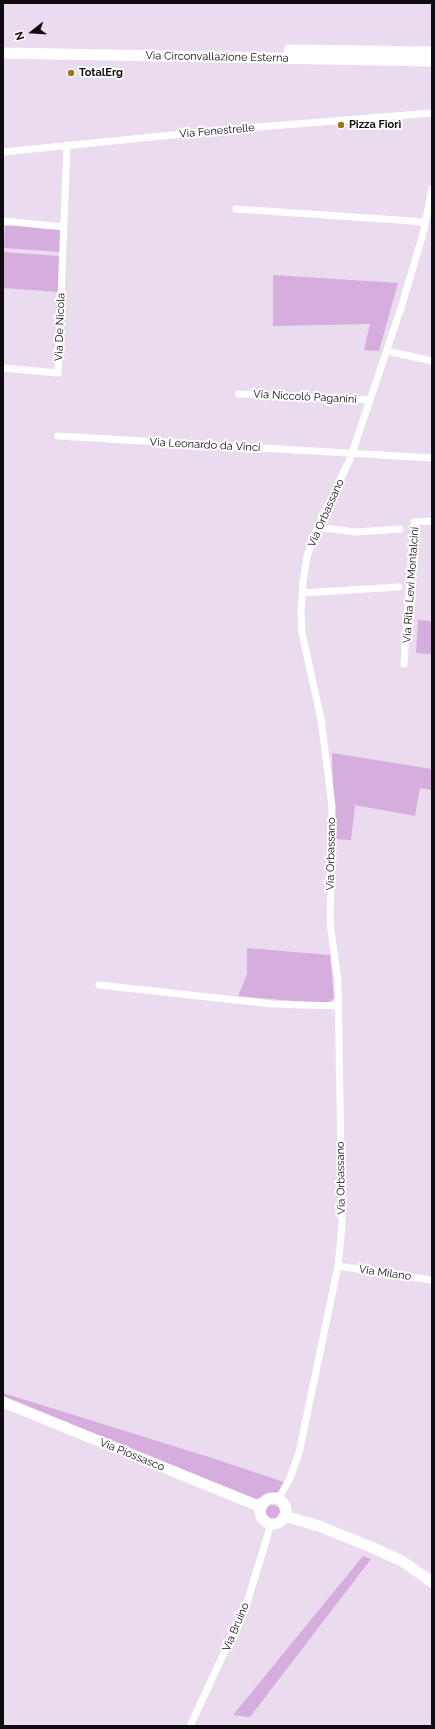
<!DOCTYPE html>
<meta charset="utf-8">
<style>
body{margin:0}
#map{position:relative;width:435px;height:1729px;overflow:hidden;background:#ebdbef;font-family:Raleway,sans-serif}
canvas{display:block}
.frame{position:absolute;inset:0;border:4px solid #100b11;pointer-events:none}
.north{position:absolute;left:12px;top:12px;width:40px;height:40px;-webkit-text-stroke:3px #fff;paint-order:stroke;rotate:253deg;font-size:11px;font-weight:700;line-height:16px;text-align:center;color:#100b11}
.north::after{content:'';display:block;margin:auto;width:14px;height:18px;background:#100b11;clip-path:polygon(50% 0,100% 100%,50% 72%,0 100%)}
</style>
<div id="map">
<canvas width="435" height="1729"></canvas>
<div class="frame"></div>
<div class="north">N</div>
</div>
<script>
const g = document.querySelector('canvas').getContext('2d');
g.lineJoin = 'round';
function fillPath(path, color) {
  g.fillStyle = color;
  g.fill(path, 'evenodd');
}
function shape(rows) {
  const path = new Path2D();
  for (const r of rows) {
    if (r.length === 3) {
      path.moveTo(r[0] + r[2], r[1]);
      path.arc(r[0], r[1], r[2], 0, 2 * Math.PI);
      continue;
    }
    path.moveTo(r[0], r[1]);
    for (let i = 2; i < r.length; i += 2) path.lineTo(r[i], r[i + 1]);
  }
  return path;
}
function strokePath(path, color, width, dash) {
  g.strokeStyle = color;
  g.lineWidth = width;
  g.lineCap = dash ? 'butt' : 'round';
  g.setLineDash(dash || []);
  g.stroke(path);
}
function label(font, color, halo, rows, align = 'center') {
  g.font = font + ' Raleway,sans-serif';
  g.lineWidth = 4;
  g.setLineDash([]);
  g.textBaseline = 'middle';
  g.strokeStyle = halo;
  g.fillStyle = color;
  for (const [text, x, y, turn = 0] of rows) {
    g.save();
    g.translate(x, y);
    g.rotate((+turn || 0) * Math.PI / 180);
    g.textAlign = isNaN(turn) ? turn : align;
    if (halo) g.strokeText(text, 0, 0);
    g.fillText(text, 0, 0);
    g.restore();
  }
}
const green = shape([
 [18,225,46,229,61,229,60,252,4,248,5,226],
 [3,252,60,256,59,292,3,288],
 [273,275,398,283,379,351,364,350,370,324,273,326],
 [418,620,432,621,432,654,416,653],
 [332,753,432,769,432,790,420,788,415,816,355,805,351,840,335,839],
 [247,948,330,955,334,998,327,1004,238,996,247,974],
 [3,1393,212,1458,284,1482,279,1491,273,1494,256,1499,243,1496,3,1399],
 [273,1512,7],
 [363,1556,371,1559,250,1717,233,1715]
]);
const street = shape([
 [3,152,222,130,432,113],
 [236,209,413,221,425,223],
 [3,221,64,227],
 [387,351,432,361],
 [3,368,58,373,67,145],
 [239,394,370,400],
 [58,436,432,458],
 [317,527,355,532,400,529],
 [302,593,399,587],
 [404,664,414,522,432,521],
 [99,985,272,1004,338,1006],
 [338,1266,432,1280],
 [278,1500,290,1478,299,1453,338,1266,342,1226,338,981,330,923,332,806,321,719,302,633,301,614,303,582,307,556,316,531,350,459,401,308,423,234,432,189],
 [190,1726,246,1606,271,1524]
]);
const secondary = shape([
 [289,50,432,52],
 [3,53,432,61],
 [3,1402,261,1507],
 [273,1511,13],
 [284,1516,319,1526,371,1547,402,1561,432,1582]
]);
const markers = [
 [71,73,4,"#9b7622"],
 [341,125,4,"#9b7622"]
];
const streetNames = [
 ["Via Circonvallazione Esterna",217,57,1],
 ["Via Fenestrelle",217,131,-5],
 ["Via De Nicola",60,327,-88],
 ["Via Niccolò Paganini",305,397,3],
 ["Via Leonardo da Vinci",205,445,3],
 ["Via Orbassano",326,513,-66],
 ["Via Rita Levi Montalcini",411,585,-86],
 ["Via Orbassano",331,854,-89],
 ["Via Orbassano",341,1178,-91],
 ["Via Milano",385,1273,8],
 ["Via Piossasco",132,1455,22],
 ["Via Bruino",236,1627,-67]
];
const poiNames = [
 ["TotalErg",79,73],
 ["Pizza Fiorì",349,125]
];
fillPath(green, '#d5aede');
strokePath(street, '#fff', 7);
strokePath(secondary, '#fff', 11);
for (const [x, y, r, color] of markers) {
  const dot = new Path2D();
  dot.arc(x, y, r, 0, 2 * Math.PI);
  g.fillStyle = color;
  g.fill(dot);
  strokePath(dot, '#fff', 1.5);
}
label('11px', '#100b11', '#fff', streetNames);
label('bold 11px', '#100b11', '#fff', poiNames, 'left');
</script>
